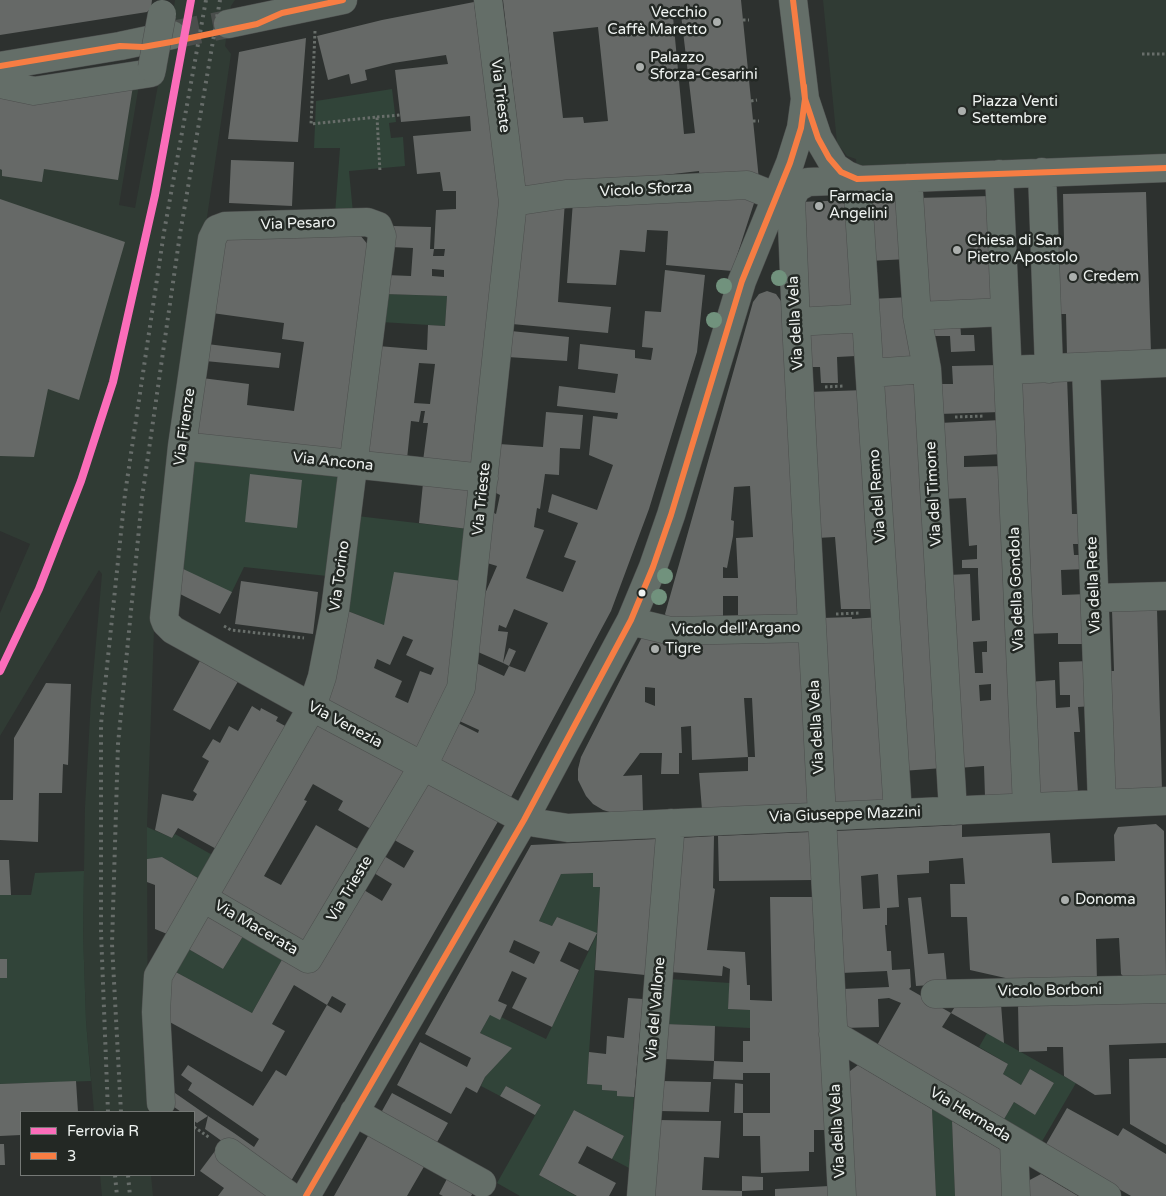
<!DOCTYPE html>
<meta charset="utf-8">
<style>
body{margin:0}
#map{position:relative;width:1166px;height:1196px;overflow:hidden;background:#2d312f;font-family:"Varela Round",sans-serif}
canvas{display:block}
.legend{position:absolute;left:20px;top:1111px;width:175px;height:65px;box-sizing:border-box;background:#232824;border:1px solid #757976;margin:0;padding:6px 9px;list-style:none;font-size:15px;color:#eff3f1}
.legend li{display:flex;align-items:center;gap:10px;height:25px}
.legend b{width:25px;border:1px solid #757976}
</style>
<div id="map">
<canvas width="1166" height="1196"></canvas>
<ul class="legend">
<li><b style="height:6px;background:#fb6dba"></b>Ferrovia R</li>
<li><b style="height:6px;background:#f77d43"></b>3</li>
</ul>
</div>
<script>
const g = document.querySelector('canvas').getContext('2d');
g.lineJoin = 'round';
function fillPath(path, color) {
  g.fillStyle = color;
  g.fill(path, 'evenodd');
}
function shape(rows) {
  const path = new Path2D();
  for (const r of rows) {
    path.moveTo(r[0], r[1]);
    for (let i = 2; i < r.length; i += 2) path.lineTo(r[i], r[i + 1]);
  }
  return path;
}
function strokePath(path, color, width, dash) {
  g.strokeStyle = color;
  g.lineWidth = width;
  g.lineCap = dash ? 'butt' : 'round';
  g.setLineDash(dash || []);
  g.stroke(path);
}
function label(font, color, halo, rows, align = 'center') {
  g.font = font + ' "Varela Round",sans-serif';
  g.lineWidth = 5;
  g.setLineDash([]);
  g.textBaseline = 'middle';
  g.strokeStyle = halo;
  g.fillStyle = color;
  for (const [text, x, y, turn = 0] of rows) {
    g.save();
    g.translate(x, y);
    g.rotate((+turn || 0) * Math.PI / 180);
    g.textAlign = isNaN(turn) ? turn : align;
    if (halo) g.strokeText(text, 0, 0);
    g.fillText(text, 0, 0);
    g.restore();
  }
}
const built = shape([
 [175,0,235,0,231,6,225,46,231,54,173,449,154,630,147,827,148,1112,94,1112,86,1021,83,932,85,807,91,699,102,574,99,570,0,736,0,613,30,544,0,531,0,98,140,79,119,205,135,208,161,69,169,57,176,17,174,7],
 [823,0,1166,0,1166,168,857,179,856,159,847,156,837,143],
 [100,1175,151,1175,153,1196,102,1196]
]);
const green = shape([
 [392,89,396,122,389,123,391,138,403,137,405,166,349,171,353,213,335,214,340,148,314,148,316,101],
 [384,294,447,296,445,326,381,322],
 [190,457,340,474,327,576,244,567,227,602,178,578],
 [357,516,468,529,462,581,384,625,345,610],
 [147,827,172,838,175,834,216,857,203,881,162,857,147,859],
 [84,871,83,932,86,1021,91,1081,0,1084,0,895,31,895,35,873],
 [593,873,593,887,600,887,587,1084,602,1085,602,1090,617,1091,634,1097,629,1168,612,1159,624,1136,574,1110,539,1175,576,1196,520,1196,497,1183,541,1105,506,1086,500,1096,481,1086,485,1077,511,1048,480,1033,490,1015,501,1017,546,1039,597,934,557,917,552,926,539,921,561,874],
 [245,933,284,956,252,1013,172,970,185,947,223,969],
 [669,979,730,983,728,1009,750,1010,750,1028,666,1024],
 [987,1033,1076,1083,1041,1143,1003,1121,1014,1102,1035,1115,1054,1083,1030,1069,1021,1085,1003,1074,1008,1064,979,1047],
 [932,1109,952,1121,955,1196,936,1196]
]);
const building = shape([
 [0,0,152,0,151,8,147,12,0,35],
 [503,0,741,0,759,180,700,182,699,171,525,191],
 [672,6,680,6,695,133,684,134],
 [598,27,608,121,584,123,583,117,563,118,553,32],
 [474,2,501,208,474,466,423,461,428,423,423,423,425,411,421,411,419,422,411,421,407,459,364,455,378,346,427,350,428,325,445,326,447,296,384,294,386,275,411,276,413,248,390,247,392,226,431,227,430,249,434,249,433,256,444,256,445,249,434,249,436,210,456,209,456,191,443,191,440,172,417,174,413,136,471,131,470,116,401,122,395,70,448,64,446,55,393,63,365,70,367,80,351,84,349,74,328,80,317,36,382,20],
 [432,269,444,270,444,277,432,276],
 [419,363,435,364,430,404,414,403],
 [306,38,298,142,228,139,239,52],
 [133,86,118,180,44,169,42,182,2,176,2,170,0,169,0,97],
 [231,160,294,162,292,206,229,203],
 [1146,192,1151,353,1067,355,1066,314,1055,314,1053,241,1064,240,1063,194],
 [991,196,996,302,926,305,917,198],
 [756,197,732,271,666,265,668,231,647,230,645,252,620,250,616,285,567,283,573,201],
 [0,199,125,242,79,400,48,389,34,457,0,456],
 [903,199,908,259,869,261,865,200],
 [853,200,860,312,804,315,798,202],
 [565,201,558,302,611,307,608,333,512,324,525,206],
 [360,235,369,246,342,453,193,438,202,378,249,384,247,405,294,411,304,342,282,339,284,323,212,313,224,236],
 [665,270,705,275,697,352,649,509,611,611,509,801,436,760,454,721,478,733,479,730,455,719,476,663,504,676,509,666,525,672,548,623,514,609,506,628,499,625,498,631,508,632,503,663,478,652,484,596,497,566,487,563,492,512,496,514,500,495,494,492,499,444,543,447,546,412,583,415,580,449,560,448,559,475,545,474,540,509,537,508,534,527,544,530,526,578,563,592,576,561,564,557,578,523,548,512,552,494,597,510,613,465,589,455,593,416,617,419,618,413,557,406,559,386,615,393,618,374,578,369,580,344,635,350,635,358,651,360,653,348,642,347,645,311,661,312],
 [767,291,776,294,781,301,799,623,738,622,738,596,723,596,723,625,673,627,665,614,753,302,759,294],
 [750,486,753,537,736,538,738,578,723,578,723,567,727,568,733,536,734,521,731,520,734,487],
 [910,297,914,360,875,362,871,299],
 [960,321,961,335,974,335,975,351,951,352,950,336,934,336,933,322],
 [860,326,856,356,837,357,838,383,821,383,820,367,807,367,805,329],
 [511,331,569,337,567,361,508,357],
 [207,344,281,353,279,368,205,361],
 [999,365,1001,412,939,414,937,384,953,384,952,366],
 [1067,376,1072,514,1084,514,1085,544,1073,544,1074,555,1085,555,1086,569,1061,570,1062,595,1087,594,1089,644,1058,644,1058,633,1026,634,1014,378],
 [916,379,943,768,902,771,877,381],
 [865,390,879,609,841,609,835,537,817,538,808,392],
 [1001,420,1003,454,964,456,964,467,1003,466,1017,796,985,797,984,766,958,768,948,575,970,574,972,621,980,620,978,574,978,568,962,568,962,560,977,559,977,545,969,546,966,498,943,499,939,423],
 [987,641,987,652,982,652,983,673,975,673,973,642],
 [991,684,991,700,980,701,979,685],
 [250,474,302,480,297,528,245,522],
 [423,483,472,489,468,529,419,523],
 [179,567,232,592,220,614,176,592],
 [394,572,462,581,451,685,418,754,323,703,345,610,384,625],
 [403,636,413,640,406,655,434,668,431,675,420,671,408,703,395,697,402,681,374,668,377,659,390,665],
 [241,581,318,592,313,634,235,624],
 [1157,609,1162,790,1115,791,1112,706,1107,706,1106,671,1114,671,1112,610],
 [852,617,852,619,879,617,891,801,831,804,822,618],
 [800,634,809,805,702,810,699,773,748,771,748,757,755,757,752,698,744,698,748,757,692,760,691,726,681,727,682,753,679,753,679,774,661,774,662,753,640,753,623,776,642,775,643,812,613,813,603,810,593,804,586,796,578,780,578,769,581,757,642,637],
 [645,687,655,688,655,706,645,702],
 [509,648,516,651,509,666,503,663],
 [202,657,240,678,210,730,173,710],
 [1090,661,1092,706,1078,707,1080,732,1074,732,1078,793,1033,795,1028,682,1055,680,1056,708,1070,707,1070,695,1060,695,1059,662],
 [46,683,71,684,68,765,63,764,62,793,39,793,38,842,0,840,0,800,13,800,14,738],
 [252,706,260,711,261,708,278,717,276,721,289,728,220,851,178,828,172,838,155,830,162,794,193,801,197,794,193,791,209,761,202,757,213,739,220,743,229,726,238,731],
 [314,719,411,770,376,832,338,810,343,801,313,784,304,800,307,801,264,876,281,885,316,825,363,852,307,948,214,896],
 [424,777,500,818,287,1188,205,1129,208,1116,197,1123,194,1121,194,1112,181,1112,166,1101,165,1086,208,1116,234,1133,254,1147,259,1139,188,1090,192,1083,181,1075,188,1065,253,1106,276,1070,286,1076,327,1005,341,1013,346,1004,332,996,327,1005,294,985,272,1024,285,1031,262,1072,164,1019,172,970,252,1013,284,956,309,970,359,887,382,901,392,884,369,870,379,853,404,868,414,851,389,837],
 [1156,824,1164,831,1166,976,1130,983,1121,974,1119,938,1096,939,1097,982,1032,984,970,970,967,917,951,917,950,884,965,884,963,858,929,861,929,873,897,875,899,907,887,908,887,925,885,925,887,951,891,951,892,970,910,969,911,987,909,989,951,1013,956,1005,1001,1004,1004,1043,951,1013,942,1027,1008,1064,1003,1074,1021,1085,1030,1069,1054,1083,1035,1115,1014,1102,1003,1121,876,1047,901,1003,889,998,878,999,879,1027,844,1028,842,989,889,987,887,971,841,973,835,831,962,825,962,837,1050,833,1052,863,1115,861,1114,835,1118,827],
 [878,874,880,908,863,909,861,876],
 [810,832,813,880,719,881,718,836],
 [714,836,713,888,715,889,707,950,745,952,747,985,750,985,750,1000,772,1001,770,897,813,897,826,1130,814,1130,814,1152,809,1152,809,1171,761,1173,760,1136,743,1136,743,1113,770,1113,770,1073,743,1073,743,1080,713,1079,714,1061,743,1062,743,1041,750,1041,750,1010,728,1009,730,969,723,966,722,976,670,972,681,838],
 [656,839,645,975,595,970,600,887,593,887,593,873,561,874,539,921,552,926,557,917,597,933,588,951,569,942,560,961,579,970,552,1027,512,1008,527,978,512,971,498,1001,507,1005,500,1020,490,1015,480,1033,512,1048,485,1077,477,1093,466,1087,451,1114,397,1085,420,1042,467,1067,471,1058,425,1034,531,845],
 [514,940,540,952,534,964,509,952],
 [162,857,203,881,172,936,155,929,155,885,147,882,147,859],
 [0,860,9,860,11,895,0,895],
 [921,897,928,954,944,953,947,984,916,986,908,898],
 [206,910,245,933,223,969,185,947],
 [0,959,7,959,7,978,0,978],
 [628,998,643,999,634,1097,617,1096,617,1091,602,1090,602,1085,587,1084,589,1052,606,1054,607,1036,624,1038],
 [1166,1001,1166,1043,1109,1045,1111,1094,1095,1095,1064,1076,1063,1047,1047,1047,1047,1051,1019,1052,1018,1004],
 [666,1024,715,1026,714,1061,663,1059],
 [1166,1058,1166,1145,1130,1124,1129,1059],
 [858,1065,932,1109,936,1196,853,1196,846,1074],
 [76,1081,78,1112,21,1112,21,1135,0,1136,0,1084],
 [661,1081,711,1082,709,1112,659,1111],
 [735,1083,743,1084,743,1113,734,1113],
 [506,1086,541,1105,535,1115,500,1096],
 [392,1093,448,1123,432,1151,377,1120],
 [1067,1108,1118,1136,1123,1128,1166,1154,1166,1196,1131,1196,1045,1146],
 [574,1110,624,1136,612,1159,587,1146,578,1163,616,1183,609,1196,577,1196,539,1175],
 [658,1120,721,1121,719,1158,704,1157,702,1190,742,1191,742,1196,652,1196],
 [952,1121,1003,1151,1005,1196,955,1196],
 [373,1127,429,1158,407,1196,334,1196],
 [0,1144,4,1144,5,1165,0,1165],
 [215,1151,278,1196,218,1196,224,1188,200,1171],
 [1041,1174,1078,1196,1027,1196,1026,1182],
 [449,1175,475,1190,471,1196,443,1196,439,1194],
 [742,1176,763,1177,763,1190,742,1191],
 [829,1186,829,1196,775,1196,775,1189]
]);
const minorTunnel = shape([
 [172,35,228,24]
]);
const path = shape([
 [743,20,749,20],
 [315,31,311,124,377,117,380,172],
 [1142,54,1166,54],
 [751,101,757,100],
 [377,117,400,115],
 [753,121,759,121],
 [825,387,844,386],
 [955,417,984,416],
 [836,614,860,613],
 [224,626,231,630,304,638],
 [194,1127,210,1138]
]);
const minor = shape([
 [793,0,805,99,818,138,835,167,847,175,857,179],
 [228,24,343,0],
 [0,66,120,46,172,35],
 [0,84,34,91,151,73,152,68],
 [1042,172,1049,369],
 [999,174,1027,807],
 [908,178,917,316,927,369,953,811],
 [857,179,898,813],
 [513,202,566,194,747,185,777,197],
 [917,316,1005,312],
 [796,322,866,318],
 [1086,367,1102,804],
 [1008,370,1166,363],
 [870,373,927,369],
 [182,446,484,478],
 [1095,598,1166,596],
 [631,620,642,624,671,631,812,628],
 [203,898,308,959,423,766,461,688,513,202,488,0],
 [935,994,1166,989],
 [833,1034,1107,1196],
 [161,1103,156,1012,158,976,312,707,322,677,335,610,382,236,378,226,367,222,225,226,217,229,212,239,182,446,164,618,166,623,173,630,312,707,513,814,524,820,536,823,568,828,1166,801],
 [354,1112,482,1183],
 [1014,1142,1016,1196],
 [229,1152,290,1196],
 [306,1196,524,820,631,620,653,567,671,515,742,281,790,163,801,128,805,99],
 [641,1196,671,823],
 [842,1196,796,322,791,199,797,188,808,182,1166,168]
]);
const rail = shape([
 [108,1112,101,932,101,724,125,494,164,232,206,0],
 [121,1112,112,944,118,744,142,498,180,234,220,0],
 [115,1175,117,1196],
 [128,1175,130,1196]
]);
const minorBridge = shape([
 [152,68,162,14]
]);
const bus1 = shape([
 [0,66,120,46,143,47,171,42,257,24,282,13,343,0],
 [804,86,805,99,818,138,829,158,841,172,857,179,1166,168],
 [306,1196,524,820,631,620,653,567,671,515,742,281,790,163,801,128,805,99,793,0]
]);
const rail1 = shape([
 [0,671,39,589,81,481,113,382,155,195,191,0]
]);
const trees = [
 [779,278],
 [724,286],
 [714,320],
 [665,576],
 [659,597]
];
const markers = [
 [717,22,5,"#abafad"],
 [640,67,5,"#abafad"],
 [962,111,5,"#abafad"],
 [819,206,5,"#abafad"],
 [957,250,5,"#abafad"],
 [1073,277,5,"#abafad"],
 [642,593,4.5,"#eff3f1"],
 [655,649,5,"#abafad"],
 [1065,900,5,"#abafad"]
];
const poiNames = [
 ["Vecchio",707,13,"right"],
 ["Caffè Maretto",707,30,"right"],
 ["Palazzo",650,58],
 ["Sforza-Cesarini",650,75],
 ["Piazza Venti",972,102],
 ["Settembre",972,119],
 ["Farmacia",829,197],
 ["Angelini",829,214],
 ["Chiesa di San",967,241],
 ["Pietro Apostolo",967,258],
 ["Credem",1083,277],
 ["Tigre",665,649],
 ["Donoma",1075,900]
];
const streetNames = [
 ["Via Trieste",500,96,83],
 ["Vicolo Sforza",646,190,-3],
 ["Via Pesaro",298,224,-2],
 ["Via della Vela",796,323,-93],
 ["Via Firenze",185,427,-82],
 ["Via Ancona",333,462,6],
 ["Via del Timone",934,494,-93],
 ["Via del Remo",878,496,-94],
 ["Via Trieste",482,499,-84],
 ["Via Torino",340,576,-82],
 ["Via della Rete",1094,585,-92],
 ["Via della Gondola",1017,589,-92],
 ["Vicolo dell'Argano",736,629,-1],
 ["Via Venezia",345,725,28],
 ["Via della Vela",817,727,-93],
 ["Via Giuseppe Mazzini",845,815,-2],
 ["Via Trieste",350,889,-59],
 ["Via Macerata",256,928,30],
 ["Vicolo Borboni",1050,991,-1],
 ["Via del Vallone",656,1009,-85],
 ["Via Hermada",970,1115,31],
 ["Via della Vela",838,1131,-93]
];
fillPath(built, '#303b34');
fillPath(green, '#314439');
fillPath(building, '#666967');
strokePath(minorTunnel, '#4a4e4c', 28, [28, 14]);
strokePath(minor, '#4d4f4e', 29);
strokePath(path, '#686e6a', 3, [2.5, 2.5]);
strokePath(minor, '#646e68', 28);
strokePath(rail, '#676d6a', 4, [2.5, 5]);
strokePath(minorBridge, '#4d4f4e', 29, []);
strokePath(minorBridge, '#646e68', 28);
strokePath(bus1, '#f77d43', 6);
strokePath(rail1, '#fb6dba', 8);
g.fillStyle = '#71927d';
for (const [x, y] of trees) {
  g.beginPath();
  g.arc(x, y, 8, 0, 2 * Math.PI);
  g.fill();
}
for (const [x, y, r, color] of markers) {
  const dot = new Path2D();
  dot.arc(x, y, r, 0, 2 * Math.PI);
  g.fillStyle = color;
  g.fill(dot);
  strokePath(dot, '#232824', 2);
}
label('15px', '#eff3f1', '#232824', poiNames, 'left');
label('15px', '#eff3f1', '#232824', streetNames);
</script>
